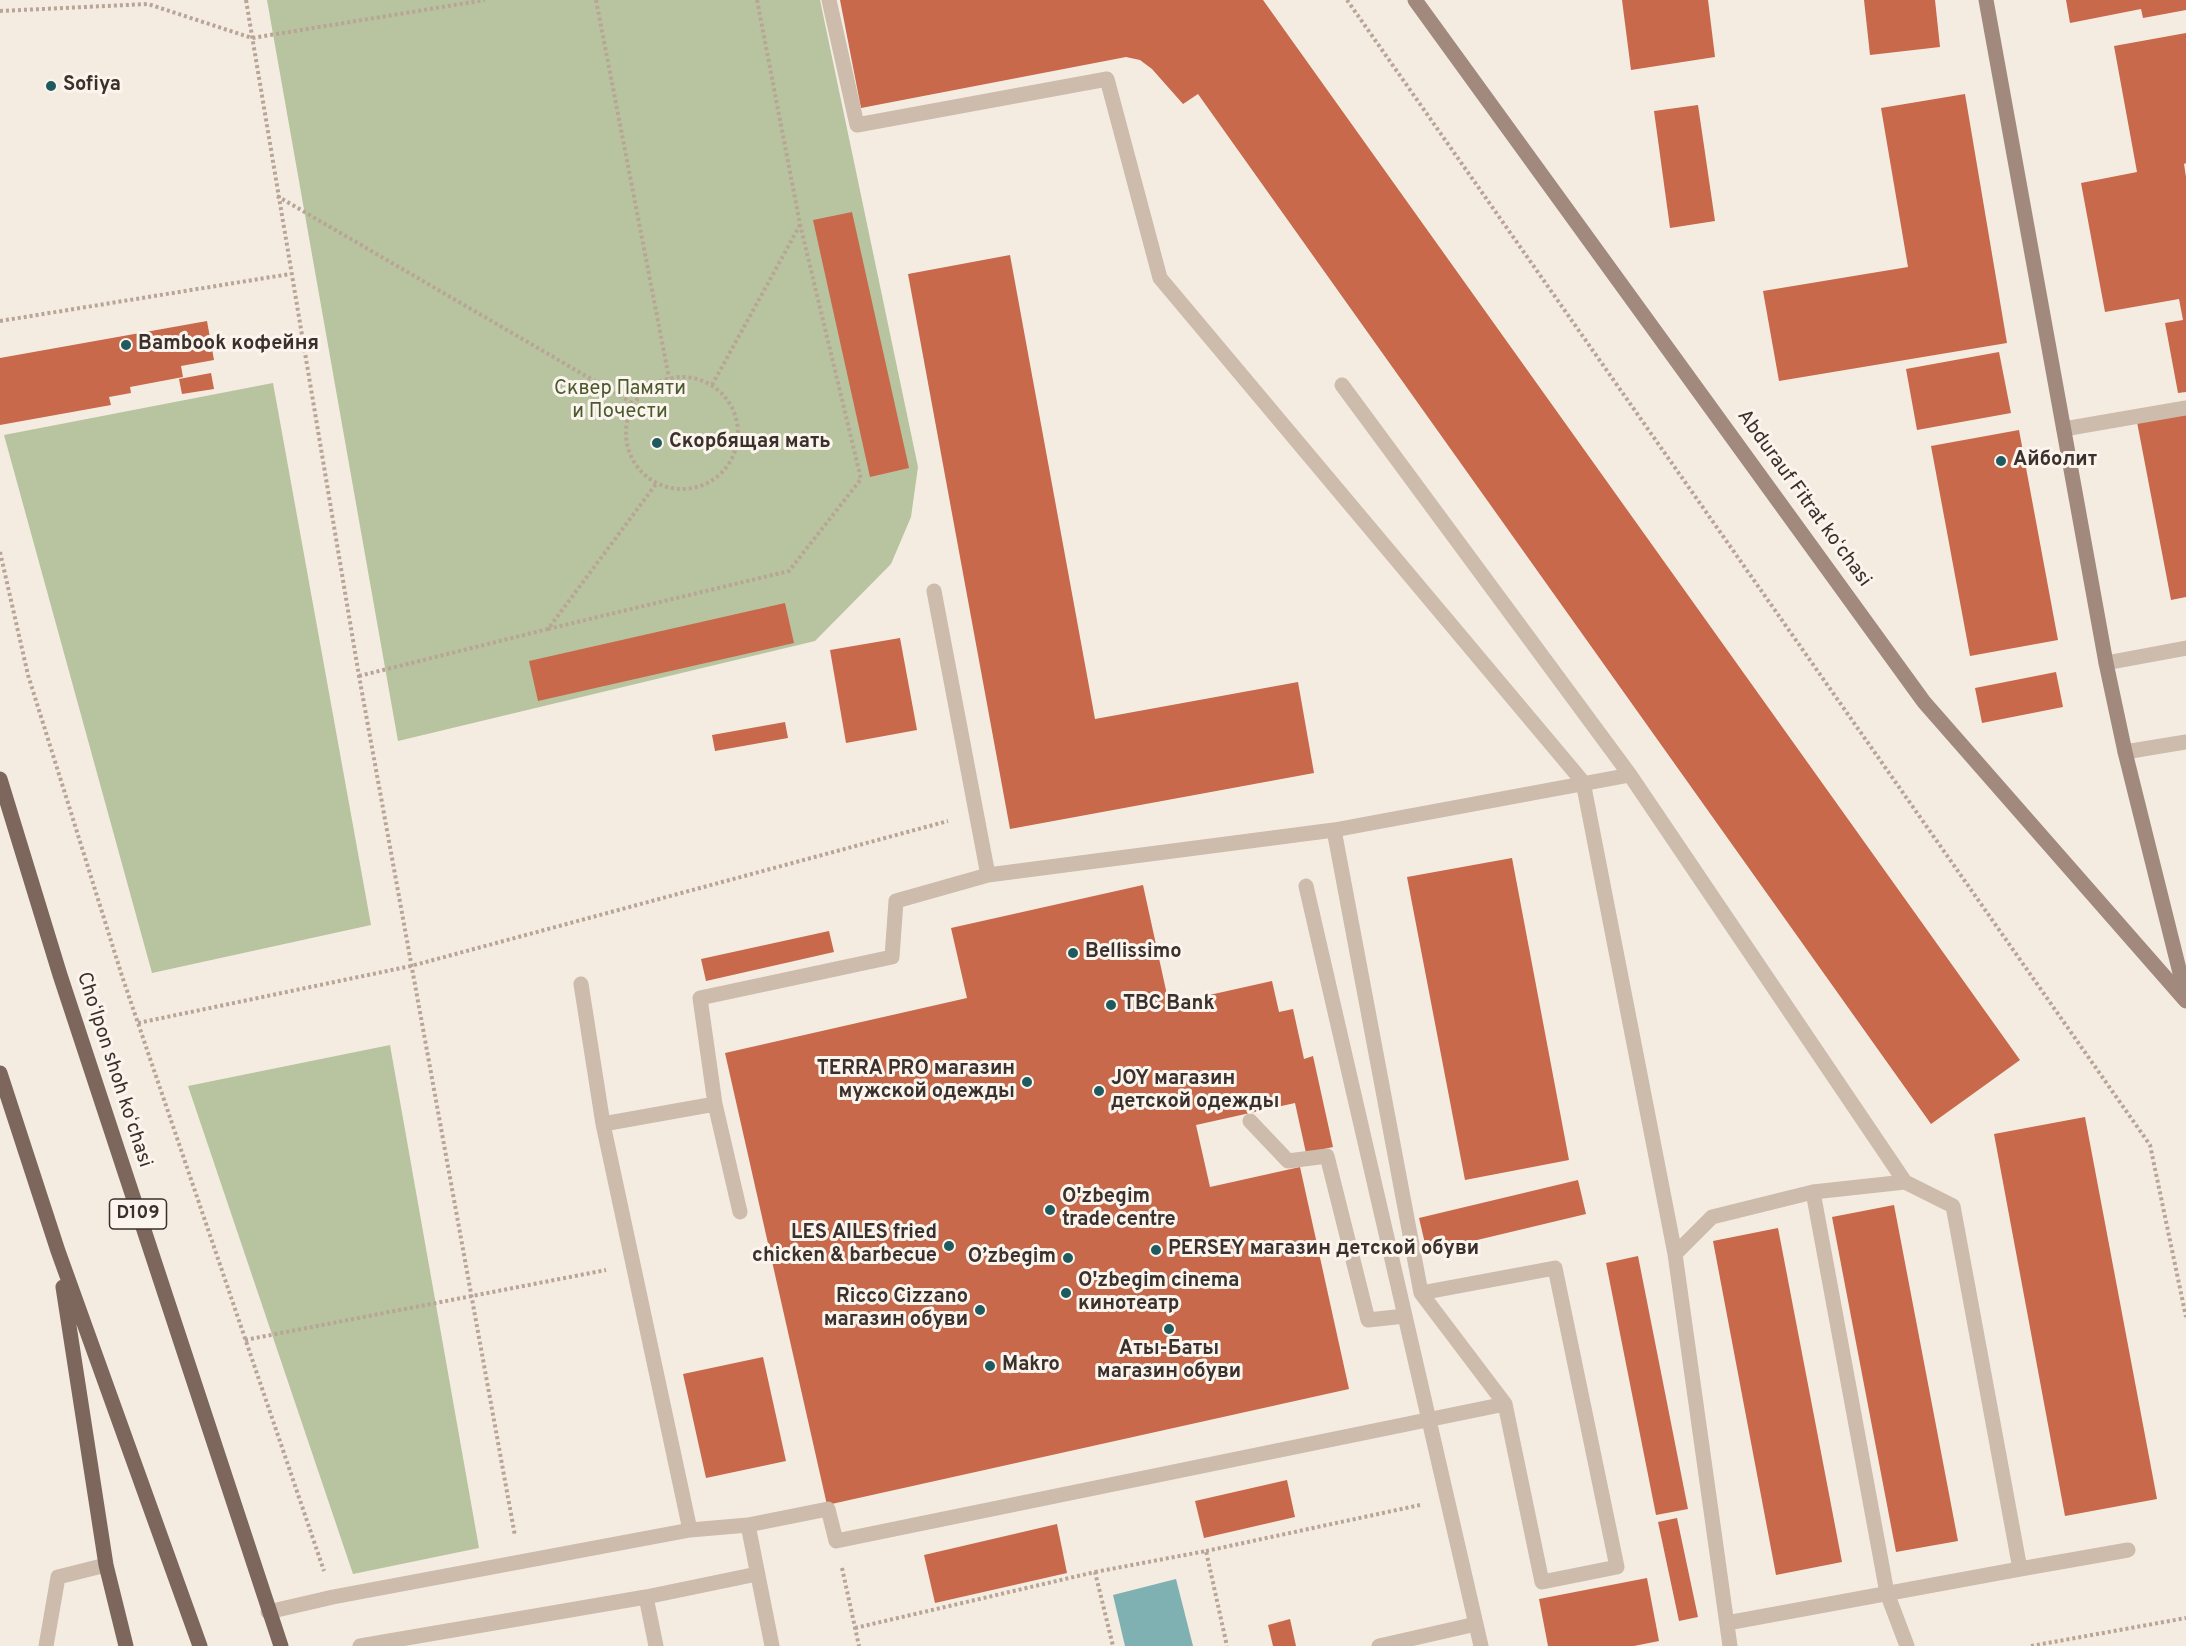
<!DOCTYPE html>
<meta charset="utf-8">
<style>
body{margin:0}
canvas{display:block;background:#f4ebe1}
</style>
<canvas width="2186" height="1646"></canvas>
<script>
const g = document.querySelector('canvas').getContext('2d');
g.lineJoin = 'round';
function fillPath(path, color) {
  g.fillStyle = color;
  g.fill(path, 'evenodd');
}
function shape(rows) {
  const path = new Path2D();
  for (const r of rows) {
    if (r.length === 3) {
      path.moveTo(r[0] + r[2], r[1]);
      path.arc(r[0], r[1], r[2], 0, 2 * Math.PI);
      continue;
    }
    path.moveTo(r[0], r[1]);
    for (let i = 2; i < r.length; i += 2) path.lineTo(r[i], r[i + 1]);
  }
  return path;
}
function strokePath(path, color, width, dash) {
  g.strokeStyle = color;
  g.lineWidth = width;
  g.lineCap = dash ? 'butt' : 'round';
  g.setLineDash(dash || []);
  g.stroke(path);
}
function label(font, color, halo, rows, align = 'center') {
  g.font = font + ' Overpass,sans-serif';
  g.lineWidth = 6;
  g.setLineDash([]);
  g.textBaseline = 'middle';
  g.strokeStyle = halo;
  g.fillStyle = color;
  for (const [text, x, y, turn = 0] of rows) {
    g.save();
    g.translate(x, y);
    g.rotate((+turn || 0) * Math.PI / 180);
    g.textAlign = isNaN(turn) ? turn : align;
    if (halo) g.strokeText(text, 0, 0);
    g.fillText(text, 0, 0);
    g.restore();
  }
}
const green = shape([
 [267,0,820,0,918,467,911,517,891,564,815,641,398,741],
 [273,383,371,925,152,973,4,435],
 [390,1045,479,1548,353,1574,188,1086]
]);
const water = shape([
 [1176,1579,1193,1646,1125,1646,1113,1595]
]);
const building = shape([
 [840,0,1263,0,2020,1060,1931,1124,1198,94,1183,104,1152,69,1140,60,1126,57,861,108],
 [1622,0,1708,0,1715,57,1631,70],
 [1864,0,1935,0,1940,47,1870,55],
 [2066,0,2186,0,2186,10,2143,18,2141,9,2070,23],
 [2186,33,2186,163,2184,164,2186,177,2186,392,2178,393,2165,323,2183,320,2179,299,2105,312,2081,183,2137,172,2114,46],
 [1965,94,2007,343,1779,381,1763,291,1908,267,1881,108],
 [1698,105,1715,221,1670,228,1654,111],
 [852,212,909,468,870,477,813,220],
 [1010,255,1095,719,1298,682,1314,773,1010,829,908,274],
 [207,321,214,360,181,366,183,377,130,387,131,393,109,397,111,405,0,425,0,358],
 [1999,352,2011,413,1917,430,1906,369],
 [211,373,214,389,182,394,179,379],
 [2186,413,2186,597,2171,600,2137,422],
 [2019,430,2058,640,1970,656,1931,446],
 [785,603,794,643,538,701,529,661],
 [900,638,917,730,846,743,830,650],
 [2056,672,2063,707,1982,723,1975,688],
 [785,722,788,738,715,751,712,735],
 [1512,858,1569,1160,1465,1180,1407,877],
 [1143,885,1169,1004,1272,981,1279,1012,1293,1009,1304,1059,1313,1056,1333,1147,1306,1153,1295,1103,1196,1125,1210,1187,1300,1167,1349,1389,827,1505,725,1053,967,998,951,928],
 [829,931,834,952,706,981,701,959],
 [2085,1117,2157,1499,2065,1516,1994,1134],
 [1578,1180,1586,1214,1427,1252,1419,1218],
 [1894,1205,1958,1541,1896,1552,1832,1217],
 [1778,1228,1842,1562,1776,1575,1713,1241],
 [1638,1256,1688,1509,1656,1515,1606,1263],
 [763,1357,786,1461,706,1478,683,1374],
 [1287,1480,1295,1517,1204,1538,1195,1501],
 [1677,1518,1698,1617,1679,1621,1658,1522],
 [1057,1524,1067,1573,935,1603,924,1555],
 [1647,1578,1659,1641,1634,1646,1548,1646,1539,1599],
 [1290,1619,1296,1646,1273,1646,1268,1625]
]);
const path = shape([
 [246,0,359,676,515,1536],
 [596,0,669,378],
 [1347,0,2150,1145,2186,1317],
 [0,11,148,4,252,38,485,0],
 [277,196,634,404],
 [0,321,290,274],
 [682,433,56],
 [712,385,800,225],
 [0,552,28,675,122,976,324,1571],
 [548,629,789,571,861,479,800,224,757,0],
 [359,676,548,629,656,484],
 [138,1023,411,966,948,821],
 [245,1340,606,1270],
 [1206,1551,1420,1505],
 [842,1568,859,1646],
 [1095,1572,1206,1551,1227,1646],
 [855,1628,1095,1572,1113,1646],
 [2031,1646,2186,1618]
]);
const lane = shape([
 [829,0,857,125,1107,79,1160,278,1583,782,1675,1254],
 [1342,385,1630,775,1905,1182],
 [2064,429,2186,408],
 [934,591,988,875,1334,830],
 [2125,752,2186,742],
 [1306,886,1481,1646],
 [581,984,603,1124,690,1530],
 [715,1104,740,1212],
 [1250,1121,1288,1161,1327,1156,1368,1320,1405,1316],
 [603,1124,715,1104,700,998,892,957,896,901,988,875],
 [1813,1192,1887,1593,1907,1646],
 [1421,1293,1505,1404],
 [748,1525,828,1509,836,1541,1505,1404,1542,1582,1617,1567,1555,1268,1421,1293,1334,830,1630,775],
 [268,1612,333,1597,690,1530,748,1525,772,1646],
 [1727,1623,2020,1569],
 [46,1646,58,1577,106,1565],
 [360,1646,646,1597],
 [656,1646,646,1597,757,1574],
 [1379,1646,1476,1624],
 [1730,1646,1675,1254,1712,1217,1813,1192,1905,1182,1953,1206,2020,1569,2128,1550]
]);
const street = shape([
 [2106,663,2186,648]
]);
const secondary = shape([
 [1415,0,1924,702,2186,1001],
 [1986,0,2106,663,2125,752,2186,997]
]);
const primary = shape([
 [0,779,60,975,281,1646],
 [0,1073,58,1251,200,1646],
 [63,1287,106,1565,126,1646]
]);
const markers = [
 [51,86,6,"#1f5a5e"],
 [126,345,6,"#1f5a5e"],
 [657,443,6,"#1f5a5e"],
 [2001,461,6,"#1f5a5e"],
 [1073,953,6,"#1f5a5e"],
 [1111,1005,6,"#1f5a5e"],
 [1027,1082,6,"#1f5a5e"],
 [1099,1091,6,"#1f5a5e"],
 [1050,1210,6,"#1f5a5e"],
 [949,1246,6,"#1f5a5e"],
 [1156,1250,6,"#1f5a5e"],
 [1068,1258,6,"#1f5a5e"],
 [1066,1293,6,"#1f5a5e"],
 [980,1310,6,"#1f5a5e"],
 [1169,1329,6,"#1f5a5e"],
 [990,1366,6,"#1f5a5e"]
];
const shields = [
 [138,1214,57]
];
const shieldNames = [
 ["D109",138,1214]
];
const poiNames = [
 ["Sofiya",63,86],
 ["Bambook кофейня",138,345],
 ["Скорбящая мать",669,443],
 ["Айболит",2013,461],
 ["Bellissimo",1085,953],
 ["TBC Bank",1123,1005],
 ["TERRA PRO магазин",1015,1070,"right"],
 ["мужской одежды",1015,1093,"right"],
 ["JOY магазин",1111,1080],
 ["детской одежды",1111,1103],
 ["O'zbegim",1062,1198],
 ["trade centre",1062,1221],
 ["LES AILES fried",937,1234,"right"],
 ["chicken & barbecue",937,1257,"right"],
 ["PERSEY магазин детской обуви",1168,1250],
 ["O’zbegim",1056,1258,"right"],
 ["O'zbegim cinema",1078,1282],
 ["кинотеатр",1078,1305],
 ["Ricco Cizzano",968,1298,"right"],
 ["магазин обуви",968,1321,"right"],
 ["Аты-Баты",1169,1350,"center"],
 ["магазин обуви",1169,1373,"center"],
 ["Makro",1002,1366]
];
const parkNames = [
 ["Сквер Памяти",620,390],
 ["и Почести",620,413]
];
const streetNames = [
 ["Abdurauf Fitrat koʻchasi",1803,499,54],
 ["Choʻlpon shoh koʻchasi",113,1070,72]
];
fillPath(green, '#b8c4a0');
fillPath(water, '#7fb0b2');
fillPath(building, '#c8694b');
strokePath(path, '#b9a596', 4, [3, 3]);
strokePath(lane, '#cdbbac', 15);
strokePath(street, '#cdbbac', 15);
strokePath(secondary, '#a18a7d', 15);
strokePath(primary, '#7d675c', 15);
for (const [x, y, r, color] of markers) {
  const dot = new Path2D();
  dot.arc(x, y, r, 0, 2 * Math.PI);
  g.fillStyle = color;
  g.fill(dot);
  strokePath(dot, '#fbf5ee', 2);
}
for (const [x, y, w] of shields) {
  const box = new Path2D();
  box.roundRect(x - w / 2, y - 15, w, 30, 4.5);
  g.fillStyle = '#fbf5ee';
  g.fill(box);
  strokePath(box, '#3b302b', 1.5);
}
label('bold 18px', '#3b302b', null, shieldNames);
label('bold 20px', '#3b302b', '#fbf5ee', poiNames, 'left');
label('20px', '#4a5a2e', '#fbf5ee', parkNames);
label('20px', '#3b302b', '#fbf5ee', streetNames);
</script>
